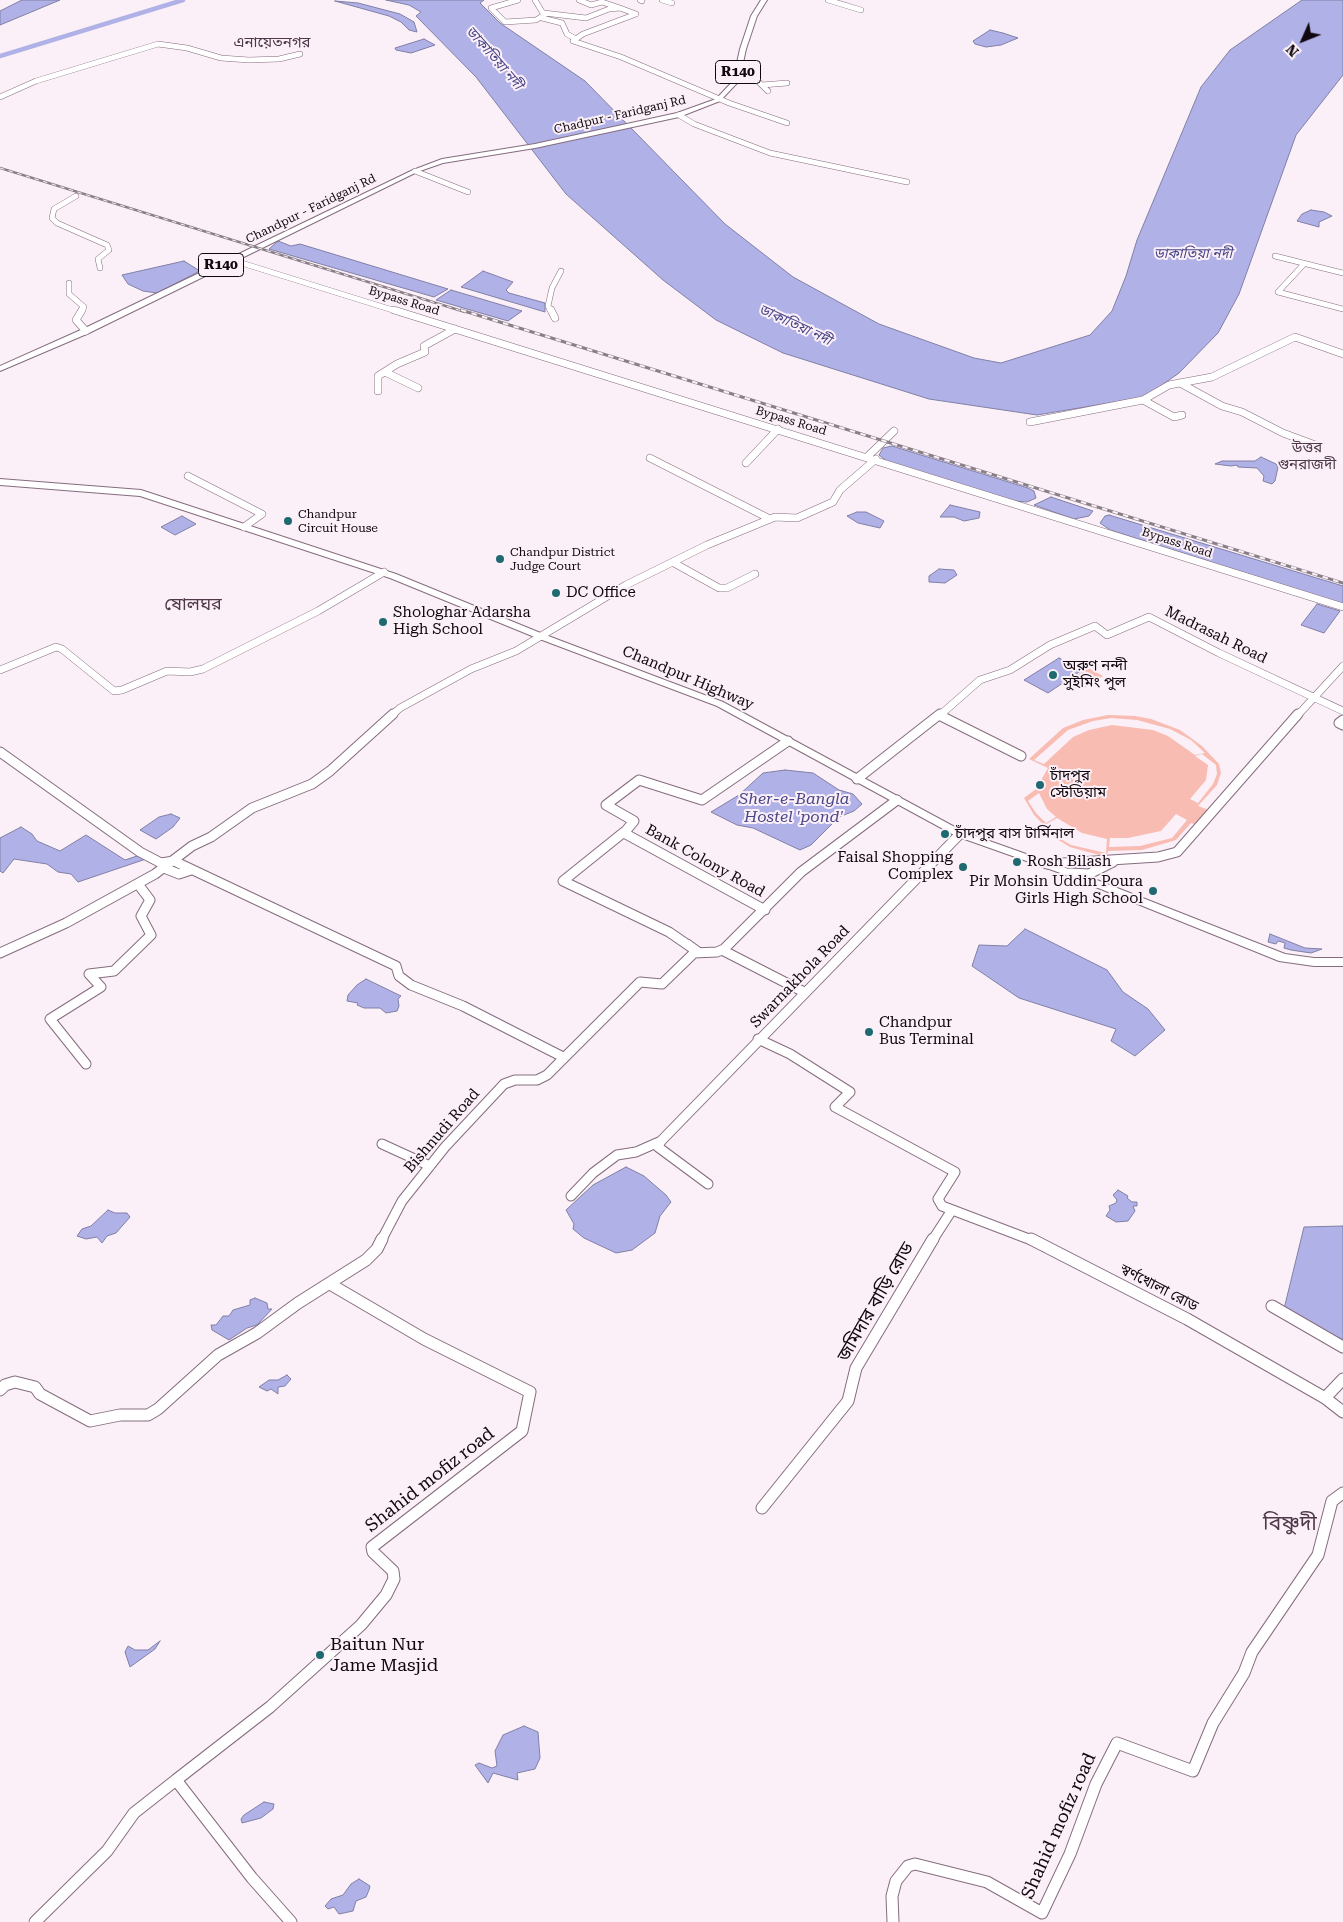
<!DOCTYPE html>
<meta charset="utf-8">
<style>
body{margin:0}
#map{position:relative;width:1343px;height:1922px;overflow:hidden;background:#fbf0f8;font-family:"Roboto Serif",serif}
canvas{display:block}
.north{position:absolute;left:1278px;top:15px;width:50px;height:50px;-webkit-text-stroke:4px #fbf0f8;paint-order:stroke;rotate:226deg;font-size:14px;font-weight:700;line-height:20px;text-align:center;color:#11080f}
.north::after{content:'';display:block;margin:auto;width:18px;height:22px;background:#11080f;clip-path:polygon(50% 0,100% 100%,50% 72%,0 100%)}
</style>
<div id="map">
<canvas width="1343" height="1922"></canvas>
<div class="north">N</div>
</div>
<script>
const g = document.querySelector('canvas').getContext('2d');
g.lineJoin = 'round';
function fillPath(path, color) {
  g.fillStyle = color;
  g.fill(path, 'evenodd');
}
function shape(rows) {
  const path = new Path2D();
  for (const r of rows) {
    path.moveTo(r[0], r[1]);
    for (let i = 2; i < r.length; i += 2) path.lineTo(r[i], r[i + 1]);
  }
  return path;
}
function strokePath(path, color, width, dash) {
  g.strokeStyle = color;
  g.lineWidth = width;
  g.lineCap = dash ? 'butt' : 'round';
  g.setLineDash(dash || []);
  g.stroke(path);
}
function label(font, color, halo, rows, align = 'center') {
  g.font = font + ' "Roboto Serif","Noto Sans Bengali",serif';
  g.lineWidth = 4;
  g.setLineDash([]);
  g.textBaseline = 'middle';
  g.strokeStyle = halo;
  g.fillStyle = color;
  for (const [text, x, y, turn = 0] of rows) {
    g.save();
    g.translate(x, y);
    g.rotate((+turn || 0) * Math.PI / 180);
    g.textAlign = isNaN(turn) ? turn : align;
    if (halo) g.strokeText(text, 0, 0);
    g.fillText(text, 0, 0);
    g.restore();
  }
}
const green = shape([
 [1088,668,1103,676,1083,689,1068,681],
 [1108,715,1135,716,1151,719,1180,730,1202,746,1219,764,1221,773,1217,785,1198,806,1209,810,1196,825,1191,823,1176,840,1142,850,1108,851,1107,855,1099,855,1070,847,1039,828,1044,825,1034,815,1024,798,1036,789,1048,768,1029,759,1063,728,1083,720],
 [1111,718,1137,720,1170,729,1191,740,1205,753,1195,755,1168,736,1153,730,1112,725,1089,730,1073,737,1044,764,1034,760,1068,730,1093,721],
 [1202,754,1216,765,1217,774,1213,784,1198,803,1190,799,1206,780,1208,765,1195,756],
 [1039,793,1047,809,1056,817,1046,823,1036,813,1028,801],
 [1176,814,1187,820,1172,838,1140,846,1109,847,1110,838,1128,838,1161,831],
 [1057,818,1082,833,1107,839,1106,853,1071,845,1041,827]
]);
const water = shape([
 [22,0,60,0,0,25,0,11,22,0],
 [386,0,484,0,480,3,500,23,585,81,725,224,793,277,879,324,974,358,1001,363,1090,335,1112,311,1126,276,1137,240,1201,87,1230,50,1302,0,1343,0,1343,75,1296,135,1239,294,1218,333,1179,373,1145,397,1037,415,929,399,783,353,716,320,663,280,566,194,476,77,416,16,421,12,409,5,386,0],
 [335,1,358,3,400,14,414,22,417,32,409,30,401,22,389,16,335,1],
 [990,30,1003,33,1018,38,1001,45,986,47,975,44,973,41,990,30],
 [424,39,435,45,411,53,396,50,395,48,424,39],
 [1311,210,1324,212,1332,216,1319,222,1319,227,1297,221,1302,214,1311,210],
 [278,241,291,246,300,244,448,289,434,297,269,249,278,241],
 [184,261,200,271,157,293,143,291,128,284,122,275,184,261],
 [483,271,513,282,506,290,509,293,545,303,545,312,461,287,483,271],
 [451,290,522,311,508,321,436,300,451,290],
 [892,446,1028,488,1034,491,1036,498,1027,502,1015,501,888,462,879,455,883,448,892,446],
 [1261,457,1276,464,1278,467,1275,481,1272,484,1263,481,1264,476,1257,468,1238,467,1237,465,1231,466,1215,464,1222,461,1255,461,1261,457],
 [1051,497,1093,511,1089,516,1074,519,1034,505,1051,497],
 [950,505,980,512,979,518,964,521,954,517,940,517,950,505],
 [857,512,866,512,884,521,880,528,858,523,847,516,857,512],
 [1109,515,1343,586,1343,604,1110,530,1100,523,1105,516,1109,515],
 [182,516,196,524,175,535,161,527,182,516],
 [939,569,954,570,957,575,945,583,929,582,929,576,939,569],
 [1317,604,1340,611,1324,633,1301,625,1317,604],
 [1059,658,1082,670,1048,693,1024,680,1059,658],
 [785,770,813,773,839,790,853,794,862,804,854,811,839,817,811,845,800,850,753,828,737,825,711,812,739,795,763,773,785,770],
 [171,814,180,818,173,827,156,839,140,830,159,817,171,814],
 [21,827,32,834,37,841,60,851,86,835,125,860,137,856,146,859,78,882,71,874,58,872,47,864,14,859,3,873,0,871,0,838,21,827],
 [1025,929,1107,970,1123,992,1148,1009,1165,1030,1135,1056,1111,1041,1116,1029,1019,998,972,966,979,945,1007,946,1025,929],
 [1270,934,1305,948,1322,949,1311,953,1291,950,1284,948,1285,943,1282,942,1278,941,1276,944,1268,942,1270,934],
 [366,979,401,996,398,999,399,1006,397,1011,386,1013,380,1008,364,1008,357,1005,358,1003,347,1001,348,995,357,985,366,979],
 [626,1167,644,1176,666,1195,671,1202,660,1216,655,1233,632,1250,616,1253,584,1238,573,1229,574,1224,566,1210,593,1185,626,1167],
 [1118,1190,1128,1196,1127,1198,1132,1202,1137,1202,1137,1206,1133,1206,1135,1211,1128,1221,1116,1222,1106,1216,1110,1210,1109,1206,1116,1203,1117,1200,1113,1195,1118,1190],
 [108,1210,115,1213,127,1213,130,1217,116,1233,107,1236,102,1243,97,1237,86,1239,77,1236,82,1229,91,1226,108,1210],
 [1343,1226,1343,1340,1284,1309,1304,1227,1343,1226],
 [255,1298,267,1303,268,1309,272,1309,257,1325,247,1328,229,1340,212,1330,211,1325,216,1325,223,1316,229,1316,233,1310,250,1305,250,1300,255,1298],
 [287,1375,291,1379,285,1386,278,1387,278,1394,271,1389,267,1391,259,1387,269,1380,278,1380,287,1375],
 [160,1641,155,1649,130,1667,125,1652,128,1646,135,1650,148,1650,160,1641],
 [524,1726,538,1732,540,1758,535,1769,517,1773,518,1780,493,1773,488,1783,475,1765,479,1763,492,1768,497,1766,495,1751,503,1735,524,1726],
 [264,1802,274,1804,273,1809,261,1818,242,1823,241,1819,244,1815,264,1802],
 [359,1879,370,1886,369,1890,366,1897,356,1901,353,1911,339,1914,334,1907,328,1909,325,1906,331,1899,343,1895,351,1884,359,1879]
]);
const canal = shape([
 [0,56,183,0]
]);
const minorFar3 = shape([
 [518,0,491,8,505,22,536,20,544,15,535,0],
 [640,0,642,1],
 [662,0,672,3],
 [828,0,861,10],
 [620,8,636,14,583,34,573,41,621,57,729,103,787,123],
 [544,13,586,18,609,9,620,8,602,2,591,5,579,0],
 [542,18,562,23,567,34,576,39],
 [741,65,768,91],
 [762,85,787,83],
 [0,97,36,81,158,44,187,48,221,58,249,60,279,59,300,54],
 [679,115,694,124,770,153,907,182],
 [415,171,468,192],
 [76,196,54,209,52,218,57,223,107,245,109,250,98,259,100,268],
 [1275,256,1343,273],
 [232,260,399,312],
 [1304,264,1278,292,1343,309],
 [69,283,69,294,84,307,81,312],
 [551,312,548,306,552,288,561,271]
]);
const minorFar2 = shape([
 [82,310,76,320,86,331],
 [394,310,1343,607],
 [551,310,555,318],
 [387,373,418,388],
 [1180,383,1222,406,1242,412,1283,433,1318,446],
 [378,391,378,376,397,364,425,352,424,346,455,329],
 [1143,400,1174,417,1182,415],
 [1030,422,1143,400,1169,385,1212,377,1295,337,1343,354],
 [867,457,894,431],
 [650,458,770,519],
 [746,463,778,429],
 [188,476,262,514,244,527],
 [674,563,719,588,727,588,755,574],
 [0,670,56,647,62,649,114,691,122,690,167,671,190,672,203,669,318,611,384,572],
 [391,716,400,708,471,669,516,651,626,585,707,545,775,517,797,518,833,502,840,490,876,459],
 [939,716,980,680,1010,670,1050,645,1095,626,1107,635,1149,617,1219,653,1343,711],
 [1297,716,1343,666]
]);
const minorFar1 = shape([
 [939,715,1021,756],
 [1343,720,1339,723,1343,725],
 [0,752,140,852,161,863,174,861,396,966,399,976,411,985,463,1006,563,1057],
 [857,779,940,714],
 [624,832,563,881,669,932,698,952,687,944],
 [1047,864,1158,857,1177,852,1298,714],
 [164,868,179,874,191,870],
 [1070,873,1089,874,1113,862],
 [765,910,624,833,634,821,606,805,639,780,702,800,788,741],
 [722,950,804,992],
 [0,953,66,923,155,874,192,846,211,837,252,808,312,784,330,771,393,714],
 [758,1039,790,1054,850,1092,835,1107,955,1172,938,1199,942,1206,1034,1241],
 [86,1064,50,1019,101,987,89,974,114,971,151,935,141,916,150,900,138,884],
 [661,1141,658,1147,708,1184],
 [382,1144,430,1166],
 [571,1196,593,1173,617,1155,636,1152,661,1141,960,834],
 [381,1241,402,1201,445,1147,504,1084,515,1080,537,1080,547,1075,640,982,662,984,694,953,717,952,724,949,801,872,897,800],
 [932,1241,952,1210]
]);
const minor = shape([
 [1031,1239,1187,1319,1325,1398,1343,1412],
 [1272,1306,1343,1347],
 [0,1390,5,1385,15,1382,35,1387,40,1394,90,1421,120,1415,148,1415,158,1409,218,1355,257,1333,298,1303,366,1260,377,1249,382,1239],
 [1325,1398,1343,1379],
 [762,1508,848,1401,856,1368,933,1239],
 [35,1922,107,1851,134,1813,176,1780],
 [291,1922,252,1878,176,1780,270,1707,361,1625,386,1595,394,1579,393,1571,373,1552,372,1547,522,1431,530,1392,424,1339,330,1284],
 [893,1922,892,1896,896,1881,908,1866,915,1864,987,1882,1042,1913,1070,1854,1096,1784,1117,1743,1193,1771,1213,1723,1244,1673,1252,1652,1318,1555,1332,1501,1343,1493]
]);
const major = shape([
 [761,0,767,0,757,16,746,49,739,81,720,101,679,117,535,148,443,163,417,172,89,333,0,371,0,366,83,329,413,170,442,159,535,144,677,113,716,99,733,81,740,49,751,16,761,0],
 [0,479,141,490,396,574,543,634,723,702,964,832,1074,871,1285,954,1314,958,1343,958,1343,966,1314,966,1279,961,1066,875,956,836,717,706,537,638,390,578,140,496,0,485,0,479]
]);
const railFar1 = shape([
 [0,168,465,312]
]);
const rail = shape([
 [461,310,1343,583]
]);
const markers = [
 [288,521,5,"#1e6a70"],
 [500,559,5,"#1e6a70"],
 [556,593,5,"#1e6a70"],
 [383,622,5,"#1e6a70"],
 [1053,675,5,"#1e6a70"],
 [1040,785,5,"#1e6a70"],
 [945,834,5,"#1e6a70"],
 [1017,862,5,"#1e6a70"],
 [963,867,5,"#1e6a70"],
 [1153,891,5,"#1e6a70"],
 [869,1032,5,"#1e6a70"],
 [320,1655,5,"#1e6a70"]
];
const farStreetnames = [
 ["Chadpur - Faridganj Rd",620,115,-13],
 ["Chandpur - Faridganj Rd",311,209,-26],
 ["Bypass Road",404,301,17],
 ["Bypass Road",791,421,17],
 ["Bypass Road",1177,543,18]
];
const farPoinames = [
 ["Chandpur",298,514],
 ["Circuit House",298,528],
 ["Chandpur District",510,552],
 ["Judge Court",510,566]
];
const farWaternames = [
 ["ডাকাতিয়া নদী",494,58,49],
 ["ডাকাতিয়া নদী",1193,254],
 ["ডাকাতিয়া নদী",795,325,25]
];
const shields = [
 [738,72,45],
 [221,265,45]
];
const shieldNames = [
 ["R140",738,72],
 ["R140",221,265]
];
const farQuarternames = [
 ["এনায়েতনগর",272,43],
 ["উত্তর",1307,448],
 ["গুনরাজদী",1307,465]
];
const poiNames = [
 ["DC Office",566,593],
 ["Shologhar Adarsha",393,613],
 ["High School",393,630],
 ["অরুণ নন্দী",1063,666],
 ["সুইমিং পুল",1063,683],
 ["চাঁদপুর",1050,776],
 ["স্টেডিয়াম",1050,793],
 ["চাঁদপুর বাস টার্মিনাল",955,834],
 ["Faisal Shopping",953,858,"right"],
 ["Complex",953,875,"right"],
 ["Rosh Bilash",1027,862],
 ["Pir Mohsin Uddin Poura",1143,882,"right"],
 ["Girls High School",1143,899,"right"],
 ["Chandpur",879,1023],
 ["Bus Terminal",879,1040]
];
const streetNames = [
 ["Madrasah Road",1216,635,26],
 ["Chandpur Highway",688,678,23],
 ["Bank Colony Road",705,861,29],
 ["Swarnakhola Road",800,977,-46],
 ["Bishnudi Road",442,1131,-49],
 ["স্বর্ণখোলা রোড",1159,1288,27]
];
const waterNames = [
 ["Sher-e-Bangla",794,799],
 ["Hostel 'pond'",794,817]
];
const quarterNames = [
 ["ষোলঘর",193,605]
];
const nearStreetnames = [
 ["জমিদার বাড়ি রোড",876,1302,-60],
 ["Shahid mofiz road",430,1480,-38],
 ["Shahid mofiz road",1059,1826,-66]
];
const nearPoinames = [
 ["Baitun Nur",330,1645],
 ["Jame Masjid",330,1666]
];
const nearQuarternames = [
 ["বিষ্ণুদী",1290,1524]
];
fillPath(green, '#f8bcb3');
fillPath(water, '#b0b2e7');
strokePath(water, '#807fa6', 1);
strokePath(canal, '#b0b2e7', 4.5);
strokePath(minorFar3, '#856c7e', 6);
strokePath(minorFar2, '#856c7e', 8);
strokePath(minorFar1, '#856c7e', 11);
strokePath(minor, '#856c7e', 13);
strokePath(major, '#856c7e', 2);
strokePath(minorFar3, '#fff', 5);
strokePath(minorFar2, '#fff', 7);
strokePath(minorFar1, '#fff', 9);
strokePath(minor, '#fff', 11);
fillPath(major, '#fff');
strokePath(railFar1, '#897f86', 2.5);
strokePath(rail, '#897f86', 3);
strokePath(railFar1, '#fbf0f8', 1, [4.5]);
strokePath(rail, '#fbf0f8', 2, [5.5]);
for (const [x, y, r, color] of markers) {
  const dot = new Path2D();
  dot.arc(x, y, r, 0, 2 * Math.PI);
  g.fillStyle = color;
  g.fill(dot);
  strokePath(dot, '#fbf0f8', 2);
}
label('12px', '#11080f', '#fbf0f8', farStreetnames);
label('12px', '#11080f', '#fbf0f8', farPoinames, 'left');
label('italic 14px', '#484687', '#fbf0f8', farWaternames);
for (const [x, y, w] of shields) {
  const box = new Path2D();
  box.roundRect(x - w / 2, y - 11.5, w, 23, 4);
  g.fillStyle = '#fbf0f8';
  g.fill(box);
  strokePath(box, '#11080f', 1);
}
label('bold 14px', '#11080f', null, shieldNames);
label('15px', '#4f3849', '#fbf0f8', farQuarternames);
label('15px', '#11080f', '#fbf0f8', poiNames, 'left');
label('15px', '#11080f', '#fbf0f8', streetNames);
label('italic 16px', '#484687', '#fbf0f8', waterNames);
label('18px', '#4f3849', '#fbf0f8', quarterNames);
label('18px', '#11080f', '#fbf0f8', nearStreetnames);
label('18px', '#11080f', '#fbf0f8', nearPoinames, 'left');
label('21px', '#4f3849', '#fbf0f8', nearQuarternames);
</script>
